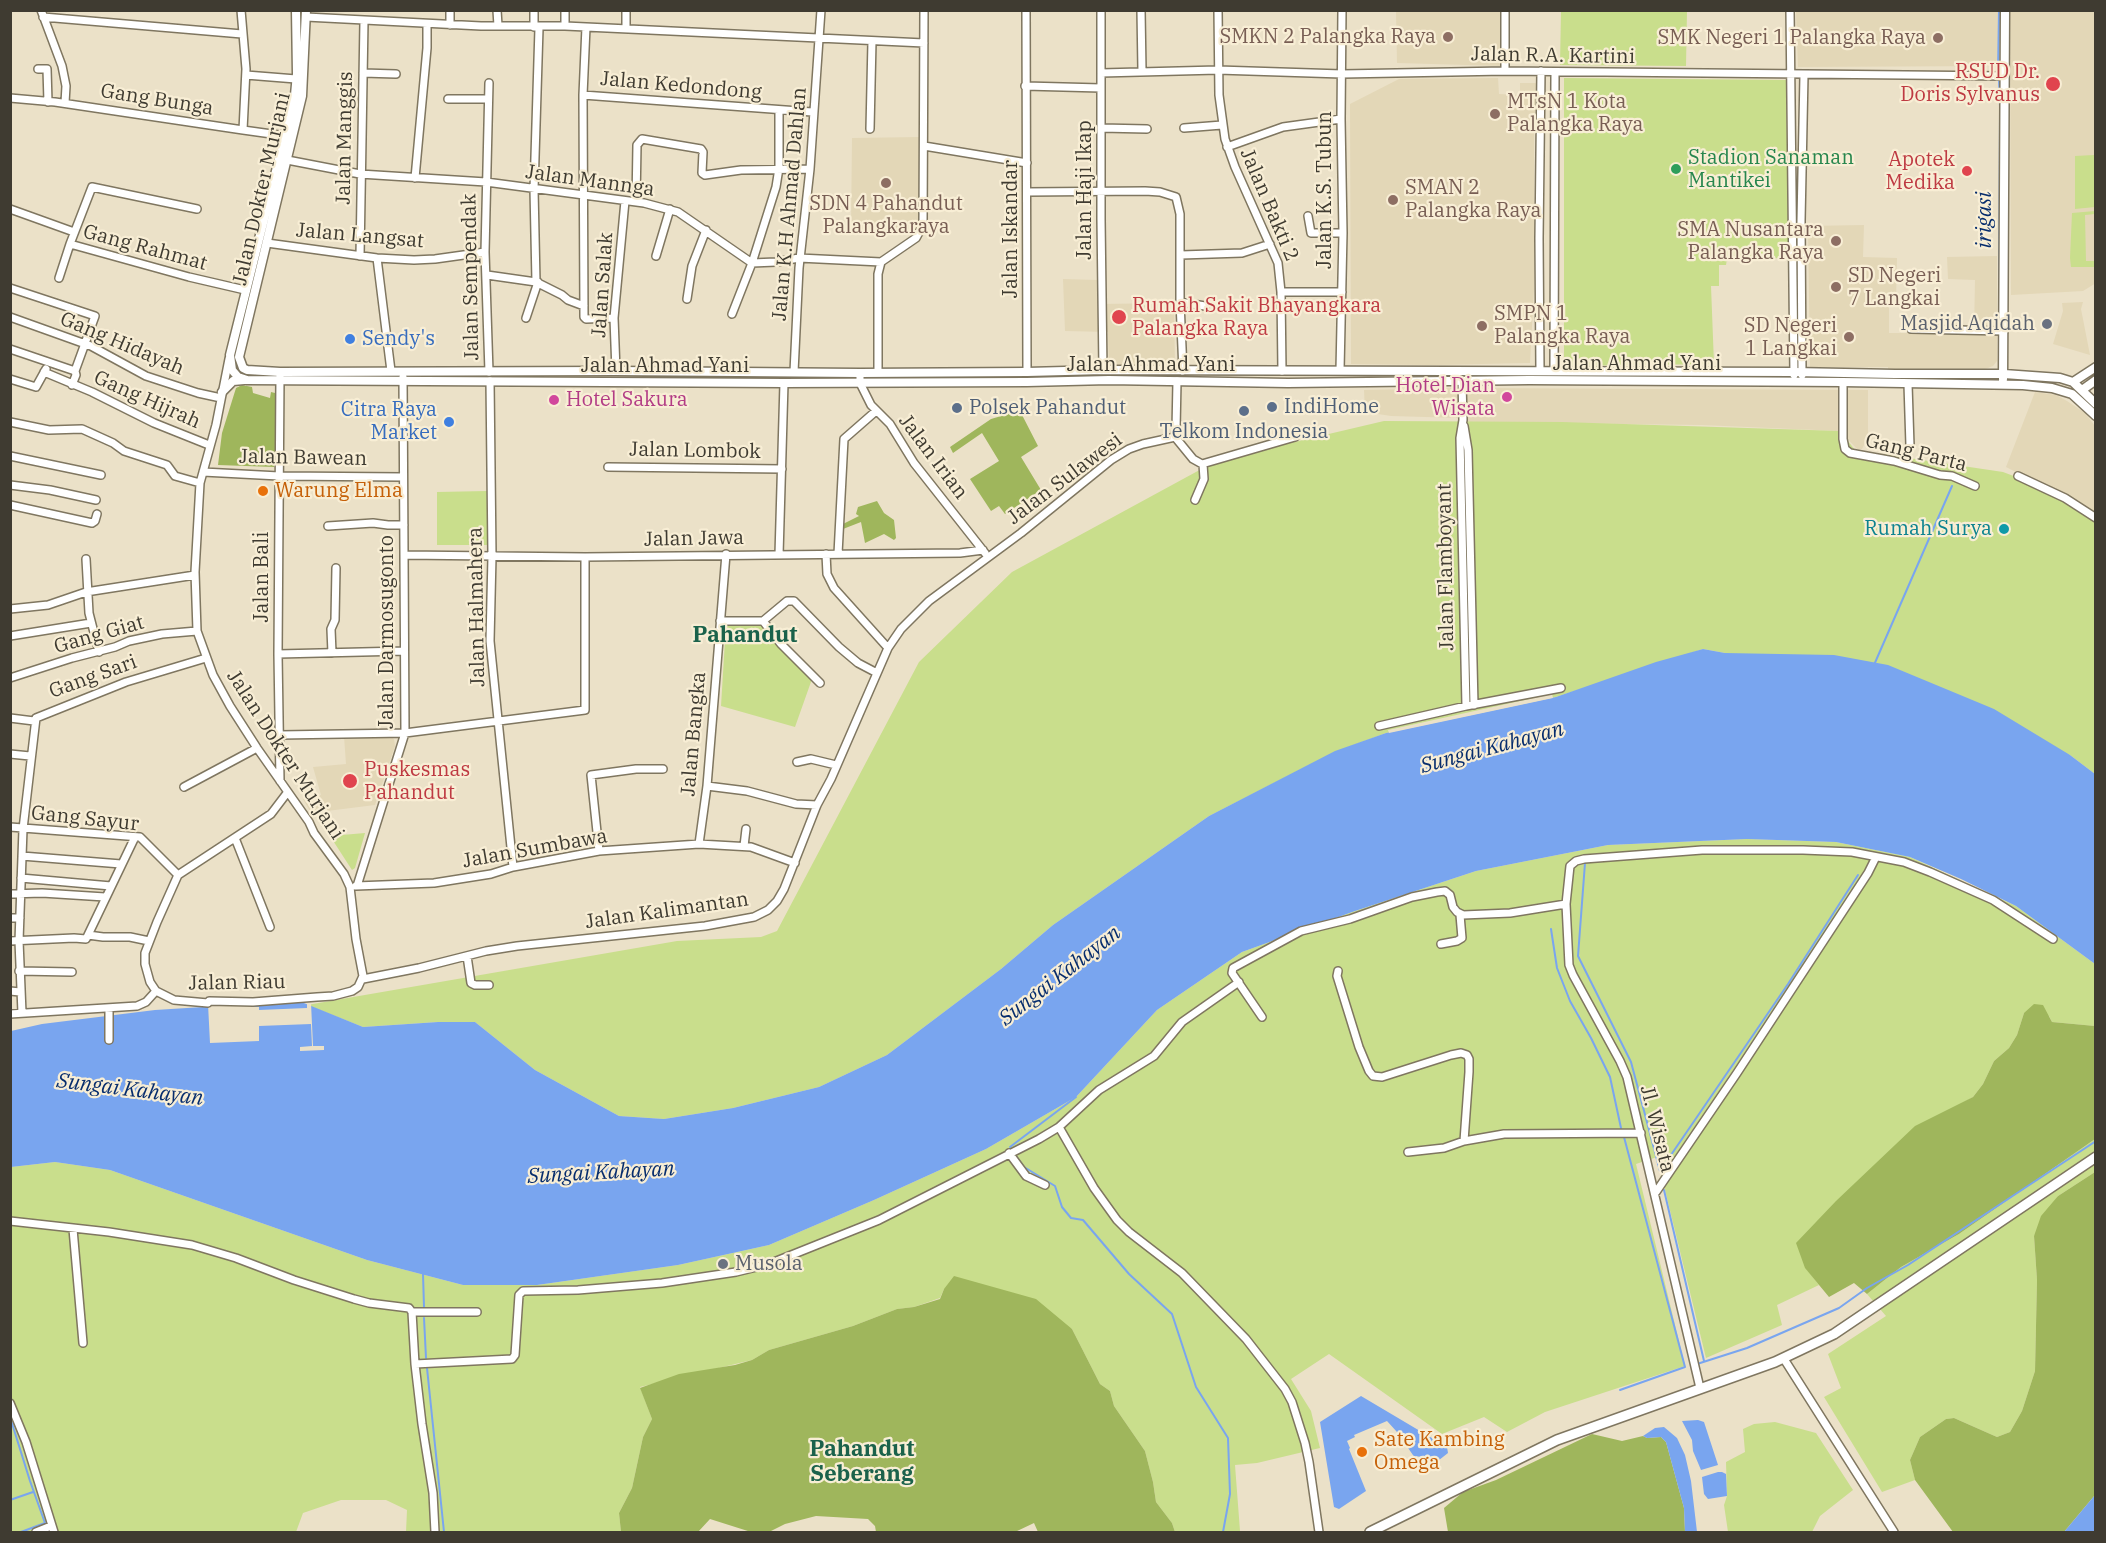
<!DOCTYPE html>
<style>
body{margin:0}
#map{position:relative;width:2106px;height:1543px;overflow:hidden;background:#ebe1c8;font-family:"IBM Plex Serif",serif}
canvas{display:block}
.frame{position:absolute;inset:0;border:12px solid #3f3b31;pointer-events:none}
</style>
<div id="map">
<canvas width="2106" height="1543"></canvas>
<div class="frame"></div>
</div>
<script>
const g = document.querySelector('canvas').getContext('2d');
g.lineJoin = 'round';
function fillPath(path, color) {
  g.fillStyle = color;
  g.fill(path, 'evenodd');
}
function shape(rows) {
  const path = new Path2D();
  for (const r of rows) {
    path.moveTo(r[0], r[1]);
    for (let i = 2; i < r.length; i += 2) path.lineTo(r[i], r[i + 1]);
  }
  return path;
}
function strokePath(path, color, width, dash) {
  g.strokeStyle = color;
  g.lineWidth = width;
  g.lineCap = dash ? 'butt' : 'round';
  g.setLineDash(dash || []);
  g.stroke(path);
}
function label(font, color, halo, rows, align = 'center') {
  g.font = font + ' "IBM Plex Serif",serif';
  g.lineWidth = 4.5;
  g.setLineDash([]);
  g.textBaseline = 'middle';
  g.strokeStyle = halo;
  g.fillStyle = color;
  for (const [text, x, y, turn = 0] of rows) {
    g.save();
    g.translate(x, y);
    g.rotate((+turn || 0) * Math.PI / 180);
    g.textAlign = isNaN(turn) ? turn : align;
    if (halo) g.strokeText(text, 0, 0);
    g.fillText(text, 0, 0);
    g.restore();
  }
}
const built = shape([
 [1396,11,1500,11,1501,66,1397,63],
 [1796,11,1998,11,1998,66,1798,67],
 [2010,11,2095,11,2096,283,2083,291,2011,295],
 [1498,78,1499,94,1520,95,1520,83,1537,83,1534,132,1534,289,1530,363,1432,365,1351,364,1350,104,1399,79],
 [920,137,920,229,851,229,852,138],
 [1864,225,1863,257,1897,258,1896,301,1889,302,1889,333,1974,333,1975,280,1948,279,1947,257,1997,256,1997,361,1993,366,1983,370,1888,371,1888,367,1810,367,1808,226],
 [1063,279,1097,280,1098,304,1174,303,1175,367,1109,367,1108,332,1065,331],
 [2083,302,2081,309,2090,355,2053,344,2063,311,2062,303],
 [1459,388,1460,418,1391,416,1365,412,1364,390],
 [1466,388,1868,390,1868,437,1862,449,1857,449,1840,431,1701,425,1466,422],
 [2035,392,2056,395,2067,401,2085,413,2095,426,2095,512,2006,467],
 [388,735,394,739,395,746,375,805,311,813,303,799,321,795,313,767,346,764,344,736]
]);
const green = shape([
 [1561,11,1687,11,1686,66,1560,65],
 [1564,78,1786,80,1789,258,1727,259,1726,265,1719,265,1719,286,1711,286,1714,364,1564,366],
 [2094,155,2095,207,2075,209,2075,156],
 [2095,211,2095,214,2085,215,2086,261,2095,261,2095,267,2071,267,2070,258,2072,213],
 [1384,421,1562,422,1840,431,1855,450,2003,472,2056,492,2091,509,2095,512,2095,774,2070,755,1725,653,1703,649,1556,697,1386,733,1335,752,1209,816,1053,925,1001,969,887,1055,819,1087,733,1108,664,1119,619,1116,535,1070,475,1022,438,1022,363,1027,307,1005,677,941,761,937,777,931,919,662,1012,572,1218,460],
 [487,491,488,545,437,545,437,492],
 [726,624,762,624,812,679,795,727,721,706],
 [365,833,355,868,352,870,330,836],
 [1747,839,1836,842,1910,857,2016,906,2095,964,2095,1026,2052,1022,2049,1016,2024,1013,2017,1035,2009,1048,1994,1061,1983,1084,1973,1097,1961,1104,1805,1267,1819,1285,1777,1305,1782,1325,1706,1358,1657,1157,1636,1164,1685,1366,1545,1412,1507,1432,1484,1417,1442,1434,1329,1354,1291,1379,1311,1411,1320,1448,1257,1463,1235,1465,1240,1531,1175,1532,1172,1523,1156,1502,1153,1482,1145,1451,1114,1406,1110,1391,1100,1384,1072,1329,944,1289,940,1298,914,1307,897,1309,853,1326,769,1350,752,1360,640,1387,652,1419,643,1437,632,1488,619,1513,621,1532,406,1532,407,1510,386,1500,341,1500,303,1513,296,1532,11,1532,11,1167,55,1162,110,1170,367,1260,463,1285,537,1285,678,1265,769,1245,874,1200,986,1149,1076,1097,1157,1010,1242,952,1355,911,1476,871,1608,845],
 [2095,1139,2095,1172,2058,1196,2034,1236,2037,1280,2035,1371,2022,1411,2010,1432,1997,1437,1954,1418,1946,1419,1920,1437,1910,1460,1915,1480,1882,1492,1824,1397,1841,1388,1828,1354,1886,1316,1867,1294,1901,1267,1959,1234],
 [1775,1422,1816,1433,1853,1490,1820,1516,1812,1532,1728,1532,1724,1505,1727,1496,1726,1462,1745,1452,1743,1429,1754,1424]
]);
const forest = shape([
 [242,385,252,387,253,393,270,398,271,392,275,393,277,440,274,467,218,465,222,433,236,388],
 [1015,405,1021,413,1038,446,1021,457,1041,490,1005,514,999,506,991,511,970,479,999,461,982,433,953,453,950,447,991,419,1015,412],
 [877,501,884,513,894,520,896,538,894,540,884,534,865,543,861,522,843,529,843,524,859,516,856,514,858,507],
 [2034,1004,2043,1005,2052,1022,2095,1026,2095,1139,1959,1234,1901,1267,1867,1294,1854,1283,1829,1297,1805,1268,1796,1243,1836,1201,1915,1126,1973,1097,1983,1084,1994,1061,2009,1048,2017,1035,2024,1013],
 [2095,1172,2095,1495,2064,1532,1953,1532,1915,1480,1910,1460,1920,1437,1946,1419,1954,1418,1997,1437,2010,1432,2022,1411,2035,1371,2037,1280,2034,1236,2041,1216,2058,1196],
 [954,1276,1036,1299,1072,1329,1100,1384,1110,1391,1114,1406,1145,1451,1153,1482,1156,1502,1172,1523,1175,1532,1038,1532,1034,1523,1015,1532,876,1532,875,1526,868,1519,816,1516,785,1524,769,1532,751,1532,710,1519,698,1532,621,1532,619,1513,632,1488,643,1437,652,1419,640,1388,679,1374,735,1365,752,1360,769,1350,853,1326,897,1309,914,1307,940,1299,944,1289],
 [1592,1434,1622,1441,1643,1436,1647,1438,1661,1437,1666,1442,1684,1508,1685,1532,1448,1532,1444,1508,1463,1492,1496,1480]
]);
const water = shape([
 [1703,649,1725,653,1834,655,1888,665,1994,709,2070,755,2095,774,2095,964,2016,906,1961,879,1910,857,1836,842,1747,839,1608,845,1476,871,1355,911,1242,952,1157,1010,1076,1097,986,1149,874,1200,769,1245,678,1265,537,1285,463,1285,367,1260,110,1170,55,1162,11,1167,11,1031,42,1024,155,1010,299,1001,363,1027,438,1022,475,1022,535,1070,619,1116,664,1119,733,1108,819,1087,887,1055,1001,969,1053,925,1209,816,1335,751,1386,733,1556,697,1656,662],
 [1361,1396,1447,1447,1448,1453,1434,1464,1423,1469,1425,1458,1416,1456,1415,1458,1397,1432,1387,1421,1354,1435,1355,1437,1347,1441,1350,1448,1349,1449,1366,1491,1339,1509,1334,1507,1320,1422],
 [1698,1420,1704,1422,1718,1465,1701,1470,1693,1451,1692,1440,1682,1421],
 [1664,1427,1677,1438,1685,1455,1691,1481,1697,1532,1685,1532,1684,1508,1666,1442,1661,1437,1647,1438,1643,1436,1655,1428],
 [1718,1472,1722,1472,1726,1474,1727,1496,1708,1499,1704,1494,1702,1477],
 [2095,1495,2095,1532,2064,1532]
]);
const pier = shape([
 [1552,694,1553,698,1389,733,1388,730],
 [307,1001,311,1003,313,1046,324,1046,324,1050,300,1051,300,1047,312,1046,311,1024,259,1026,259,1041,210,1043,208,1004,253,1002,253,1007,259,1007,259,1010,307,1008]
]);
const stream = shape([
 [1998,73,1999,10],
 [1999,79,2000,107],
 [1999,328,2000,111],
 [1874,665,1952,486],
 [1585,863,1578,956,1631,1062,1660,1171],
 [1551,929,1557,968,1570,1001,1591,1038,1610,1077,1621,1128],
 [1010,1147,1076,1097],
 [1016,1156,1024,1167,1055,1186,1062,1207,1071,1218,1083,1220,1129,1274,1172,1314,1196,1387,1228,1438,1230,1494,1223,1532],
 [1660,1171,1788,984,1858,875],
 [1664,1190,1704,1361],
 [423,1274,424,1307],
 [424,1318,426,1358],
 [1697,1364,1747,1348,1839,1308,1867,1288,1908,1265,2096,1141],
 [427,1368,444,1532],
 [1620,1390,1685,1367,1624,1137],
 [10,1417,30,1481,45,1523],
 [10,1500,33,1492],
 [21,1532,45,1523]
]);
const minor = shape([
 [41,10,62,66,66,86,65,103],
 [241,10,246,69,243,130,286,136],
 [497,10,498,26],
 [534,10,534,27],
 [565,10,565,26],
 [1026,10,1027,372],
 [1101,10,1101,219,1103,370],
 [1141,10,1142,71],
 [1218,10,1219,95,1225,139,1235,167,1278,263,1281,292,1342,292],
 [1790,10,1794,375],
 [43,17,242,34],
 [306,17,481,26,565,26,924,43],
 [450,25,450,10],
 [586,27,583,95,584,317,586,319,614,318],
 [626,29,626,10],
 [38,69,47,69,48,102],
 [1505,71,1505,10],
 [363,73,396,74],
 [1101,73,1218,70,1342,74,1505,71,2005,76],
 [246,75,296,79],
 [1025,86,1101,88],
 [583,95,812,112],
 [10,98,55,102,243,130],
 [448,99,488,99],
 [1101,128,1147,129],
 [1184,128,1222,125],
 [870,129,872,41],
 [924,146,1027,163],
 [1227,147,1283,127,1341,119],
 [282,159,360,174,486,182,644,203,678,212,752,263,776,262,799,258,881,262],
 [415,178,427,48,427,24],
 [1027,192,1145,191,1160,192,1176,197,1180,214,1180,302,1183,371],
 [636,202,637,145,642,139,701,149,703,152,702,173,705,175,741,170,810,169],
 [10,209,74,232],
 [1308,216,1311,233,1343,233],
 [267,243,377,258,414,260,435,259,485,252],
 [70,244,92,187,197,209],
 [1181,255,1242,253,1270,244],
 [360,256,364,21],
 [656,256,670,209],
 [377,258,391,371],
 [487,275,536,282,562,295,568,300,584,306],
 [59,278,70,244,189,277,245,290],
 [536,282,534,189,539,28],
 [10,288,95,316,75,371],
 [1281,292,1282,371],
 [687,299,692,266,706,230],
 [1180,302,1205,306],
 [732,314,752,263,776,187,779,168,779,111],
 [10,317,91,346,146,376,198,393,221,398],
 [526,318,538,282],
 [1911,329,2004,331],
 [10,349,75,371,76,375,72,385],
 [229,359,216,425,200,483,195,572,197,631,213,675,230,706,257,748,309,822,314,833,344,874,350,887,356,939,363,976,358,987,352,991,333,996,317,997,253,1002,209,1001,208,1003,174,1000,156,991,150,982,145,964,145,953,157,922,178,875,271,814,287,793],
 [1340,370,1343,233,1341,119,1342,10],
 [616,371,614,318,625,201],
 [1540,371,1539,238,1541,71],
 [1554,371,1555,72],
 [44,372,92,392,154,423,209,445],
 [489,372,485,252,489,83],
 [794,372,799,268,810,169,821,10],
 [878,372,878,274,881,262,916,238,923,225,924,10],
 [860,373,860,383,871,405,890,424,914,463,985,553],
 [1802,375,1801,221,1804,75],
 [280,376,278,654,280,781],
 [10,379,36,387,46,369],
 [490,381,492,556,490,641,513,867],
 [1462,381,1463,420,1460,438,1466,706],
 [1843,382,1843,439,1845,449,1850,453,1894,461,1940,475,1952,476,1975,486],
 [1908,384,1910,446],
 [10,422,49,430,82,429,113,443,124,451,167,465,175,476,200,483],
 [1464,426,1468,450,1474,705],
 [1175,437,1193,459,1202,464,1295,437],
 [1175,437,1176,430,1177,381],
 [10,456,101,475],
 [608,467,782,469],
 [203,472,279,476,403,477],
 [2018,476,2065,498,2096,518],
 [10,485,50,490,96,500],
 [1195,500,1204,479,1203,464],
 [10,505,92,523,95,521,97,514],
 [328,526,373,523,388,525,404,525],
 [826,554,827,574,834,588,888,648],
 [838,554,844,439,876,411],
 [404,555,585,557,960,553,983,550],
 [779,555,784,383],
 [86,559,89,613,99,652],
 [10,609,48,605,86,592,195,575],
 [720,621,763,621,787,601,794,601,839,647,858,663,877,673],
 [763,621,781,644,820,683],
 [10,636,91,623],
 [332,653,331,629,335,620,336,568],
 [278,654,404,651],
 [10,678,72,658,115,647,129,641,162,634,197,631],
 [10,718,34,721],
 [1379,726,1466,706,1561,688],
 [280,735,405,733,585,710,585,557],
 [10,754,30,756],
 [797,762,811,759,836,765],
 [707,786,747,791,796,804,817,805],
 [184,787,257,748],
 [10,827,140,837,178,875],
 [135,837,88,935,103,937,130,937,149,941],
 [235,838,270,927],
 [699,844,707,786,726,554],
 [744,846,746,829],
 [599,851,591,775,636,769,663,769],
 [22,856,121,864],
 [21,878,111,886],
 [356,886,434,883,491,874,513,867,599,851,699,844,751,847,795,863],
 [357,886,405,733,403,377],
 [10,894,42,893,105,897],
 [10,918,20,918],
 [10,941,74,938,86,939,88,935],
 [1441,944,1457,941,1462,938,1460,915],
 [467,956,471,983,475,985,489,985],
 [19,971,72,972],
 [1338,971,1337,976,1359,1047,1369,1071,1373,1076,1382,1077,1451,1055,1461,1053,1467,1055,1469,1059,1469,1072,1464,1141],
 [363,979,419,968,486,951,517,946,705,926,754,917,768,910,777,901,784,889,817,805,831,779,888,648,901,629,929,601,1021,533,1111,460,1129,449,1143,444,1175,437],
 [1239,982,1182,1022,1154,1056,1099,1090,1059,1127,1094,1188,1117,1220,1129,1232,1182,1273,1246,1339,1285,1389,1292,1402,1305,1443,1309,1462,1319,1532],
 [10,991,20,992],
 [22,1013,19,941,23,829,36,718,126,682,206,658],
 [10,1014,137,1006,146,1002,156,991],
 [1262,1017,1232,973,1233,968,1301,931,1350,919,1412,897,1437,892,1445,891,1450,895,1453,907,1457,912,1463,915,1510,913,1566,904],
 [109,1040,109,1008],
 [1408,1152,1444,1148,1464,1141,1504,1134,1641,1133],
 [1009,1153,1026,1176,1045,1185],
 [1656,1192,1737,1073,1868,873,1876,857],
 [10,1221,109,1232,192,1245,236,1258,294,1280,354,1299,369,1303,409,1308,412,1312,415,1364],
 [73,1229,83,1343],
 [412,1312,477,1312],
 [1784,1359,1894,1532],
 [1700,1388,1627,1077,1620,1061,1573,975,1569,965,1566,904,1570,866,1576,861,1584,859,1702,850,1803,850,1852,852,1904,862,1930,872,1993,900,2053,939],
 [10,1403,26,1442,54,1532],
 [36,1532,51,1526],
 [435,1532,433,1493,422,1424,415,1364,512,1359,515,1355,519,1295,523,1291,578,1290,662,1283,736,1272,769,1264,879,1220,1039,1139,1059,1127]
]);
const major = shape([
 [296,10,297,74,295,95,230,355,232,370,238,377,247,380,784,383,1027,382,1109,380,1288,383,1529,380,1843,382,2023,385,2052,388,2072,394,2096,416],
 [306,10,302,96,239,357,243,368,247,370,280,372,616,371,860,373,1027,372,1103,370,1794,372,1895,374,2004,374,2060,378,2073,382,2096,404],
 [2003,379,2005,10],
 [2073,382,2096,367],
 [2082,390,2096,380],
 [222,392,233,381,244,380]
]);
const highway = shape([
 [1370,1532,1557,1440,1775,1362,1834,1334,2096,1157]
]);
const markers = [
 [1448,37,6,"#8d6e63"],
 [1938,38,6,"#8d6e63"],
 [2053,84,8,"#e0444e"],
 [1495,114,6,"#8d6e63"],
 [1676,169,6,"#2e9e5b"],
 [1967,171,6,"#e0444e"],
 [886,183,6,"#8d6e63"],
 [1393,200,6,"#8d6e63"],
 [1836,241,6,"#8d6e63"],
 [1836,287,6,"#8d6e63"],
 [1119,317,8,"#e0444e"],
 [2047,324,6,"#6b7280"],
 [1482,326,6,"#8d6e63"],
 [1849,337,6,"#8d6e63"],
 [350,339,6,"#3f7fe0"],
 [1507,397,6,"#d1479c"],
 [554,400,6,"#d1479c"],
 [1272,407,6,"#5c6f8a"],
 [957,408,6,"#5c6f8a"],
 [1244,411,6,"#5c6f8a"],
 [449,422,6,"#3f7fe0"],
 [263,491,6,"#e8710a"],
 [2004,529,6,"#0f9aa8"],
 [350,781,8,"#e0444e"],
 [723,1264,6,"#6b7280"],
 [1362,1452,6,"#e8710a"]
];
const educationNames = [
 ["SMKN 2 Palangka Raya",1436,37],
 ["SMK Negeri 1 Palangka Raya",1926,38],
 ["MTsN 1 Kota",1507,102,"left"],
 ["Palangka Raya",1507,125,"left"],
 ["SMAN 2",1405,188,"left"],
 ["Palangka Raya",1405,211,"left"],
 ["SDN 4 Pahandut",886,204,"center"],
 ["Palangkaraya",886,227,"center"],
 ["SMA Nusantara",1824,230],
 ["Palangka Raya",1824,253],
 ["SD Negeri",1848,276,"left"],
 ["7 Langkai",1848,299,"left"],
 ["SMPN 1",1494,314,"left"],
 ["Palangka Raya",1494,337,"left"],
 ["SD Negeri",1837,326],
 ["1 Langkai",1837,349]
];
const streetNames = [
 ["Jalan R.A. Kartini",1553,56,1],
 ["Jalan Kedondong",681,86,5],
 ["Gang Bunga",157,100,9],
 ["Jalan Manggis",345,138,-89],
 ["Jalan Mannga",590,181,8],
 ["Jalan Dokter Murjani",262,189,-77],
 ["Jalan Haji Ikap",1085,190,-90],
 ["Jalan K.S. Tubun",1325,190,-90],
 ["Jalan K.H Ahmad Dahlan",790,204,-85],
 ["Jalan Bakti 2",1269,205,67],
 ["Jalan Iskandar",1011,229,-90],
 ["Jalan Langsat",360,236,5],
 ["Gang Rahmat",145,248,15],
 ["Jalan Sempendak",471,277,-91],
 ["Jalan Salak",603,285,-86],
 ["Gang Hidayah",122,344,23],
 ["Jalan Ahmad Yani",1637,364],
 ["Jalan Ahmad Yani",1151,365],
 ["Jalan Ahmad Yani",665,366],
 ["Gang Hijrah",147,400,24],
 ["Jalan Lombok",695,451,1],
 ["Gang Parta",1916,453,14],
 ["Jalan Irian",933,457,53],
 ["Jalan Bawean",303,458,1],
 ["Jalan Sulawesi",1065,479,-37],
 ["Jalan Jawa",694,539,-1],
 ["Jalan Flamboyant",1446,567,-91],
 ["Jalan Bali",262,577,-90],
 ["Jalan Halmahera",477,607,-91],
 ["Jalan Darmosugonto",387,632,-90],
 ["Gang Giat",99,635,-16],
 ["Gang Sari",93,677,-20],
 ["Jalan Bangka",694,734,-85],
 ["Jalan Dokter Murjani",285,755,57],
 ["Gang Sayur",85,819,6],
 ["Jalan Sumbawa",535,849,-10],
 ["Jalan Kalimantan",667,911,-8],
 ["Jalan Riau",237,983,-1],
 ["Jl. Wisata",1657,1129,76]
];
const healthNames = [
 ["RSUD Dr.",2040,72],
 ["Doris Sylvanus",2040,95],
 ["Apotek",1955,160],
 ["Medika",1955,183],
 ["Rumah Sakit Bhayangkara",1132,306,"left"],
 ["Palangka Raya",1132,329,"left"],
 ["Puskesmas",364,770,"left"],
 ["Pahandut",364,793,"left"]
];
const leisureNames = [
 ["Stadion Sanaman",1688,158],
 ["Mantikei",1688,181]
];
const worshipNames = [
 ["Masjid Aqidah",2035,324],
 ["Musola",735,1264,"left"]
];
const shopNames = [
 ["Sendy's",362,339],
 ["Citra Raya",437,410,"right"],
 ["Market",437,433,"right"]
];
const hotelNames = [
 ["Hotel Dian",1495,386],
 ["Wisata",1495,409],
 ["Hotel Sakura",566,400,"left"]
];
const serviceNames = [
 ["IndiHome",1284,407],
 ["Polsek Pahandut",969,408],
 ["Telkom Indonesia",1244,432,"center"]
];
const foodNames = [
 ["Warung Elma",275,491],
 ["Sate Kambing",1374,1440],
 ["Omega",1374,1463]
];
const cultureNames = [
 ["Rumah Surya",1992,529]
];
const waterNames = [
 ["irigasi",1985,220,-90],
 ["Sungai Kahayan",1492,748,-15],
 ["Sungai Kahayan",1060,976,-38],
 ["Sungai Kahayan",130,1090,7],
 ["Sungai Kahayan",601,1173,-3]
];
const quarterNames = [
 ["Pahandut",745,636],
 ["Pahandut",862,1450],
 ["Seberang",862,1475]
];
fillPath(built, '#e3d7b7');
fillPath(green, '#c9de8c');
fillPath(forest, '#9fb65c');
fillPath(water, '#79a5ef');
fillPath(pier, '#ebe1c8');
strokePath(stream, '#79a5ef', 2);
strokePath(minor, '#7f7660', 10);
strokePath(major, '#7f7660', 11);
strokePath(highway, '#7f7660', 12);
strokePath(minor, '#fff', 7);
strokePath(major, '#fff', 8);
strokePath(highway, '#fff', 9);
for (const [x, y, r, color] of markers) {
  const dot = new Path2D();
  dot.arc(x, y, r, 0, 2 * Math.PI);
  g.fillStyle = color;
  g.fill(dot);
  strokePath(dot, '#f8eed5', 2);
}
label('20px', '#785e54', '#f8eed5', educationNames, 'right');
label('20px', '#3f3b31', '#f8eed5', streetNames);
label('20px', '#be3a42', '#f8eed5', healthNames, 'right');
label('20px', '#27864d', '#f8eed5', leisureNames, 'left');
label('20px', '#5b616d', '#f8eed5', worshipNames, 'right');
label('20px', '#366cbe', '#f8eed5', shopNames, 'left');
label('20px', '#b23c85', '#f8eed5', hotelNames, 'right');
label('20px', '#4e5e75', '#f8eed5', serviceNames, 'left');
label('20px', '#c56008', '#f8eed5', foodNames, 'left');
label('20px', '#0d838f', '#f8eed5', cultureNames, 'right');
label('italic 21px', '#072d6d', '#f8eed5', waterNames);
label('bold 22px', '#1b624b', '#f8eed5', quarterNames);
</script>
